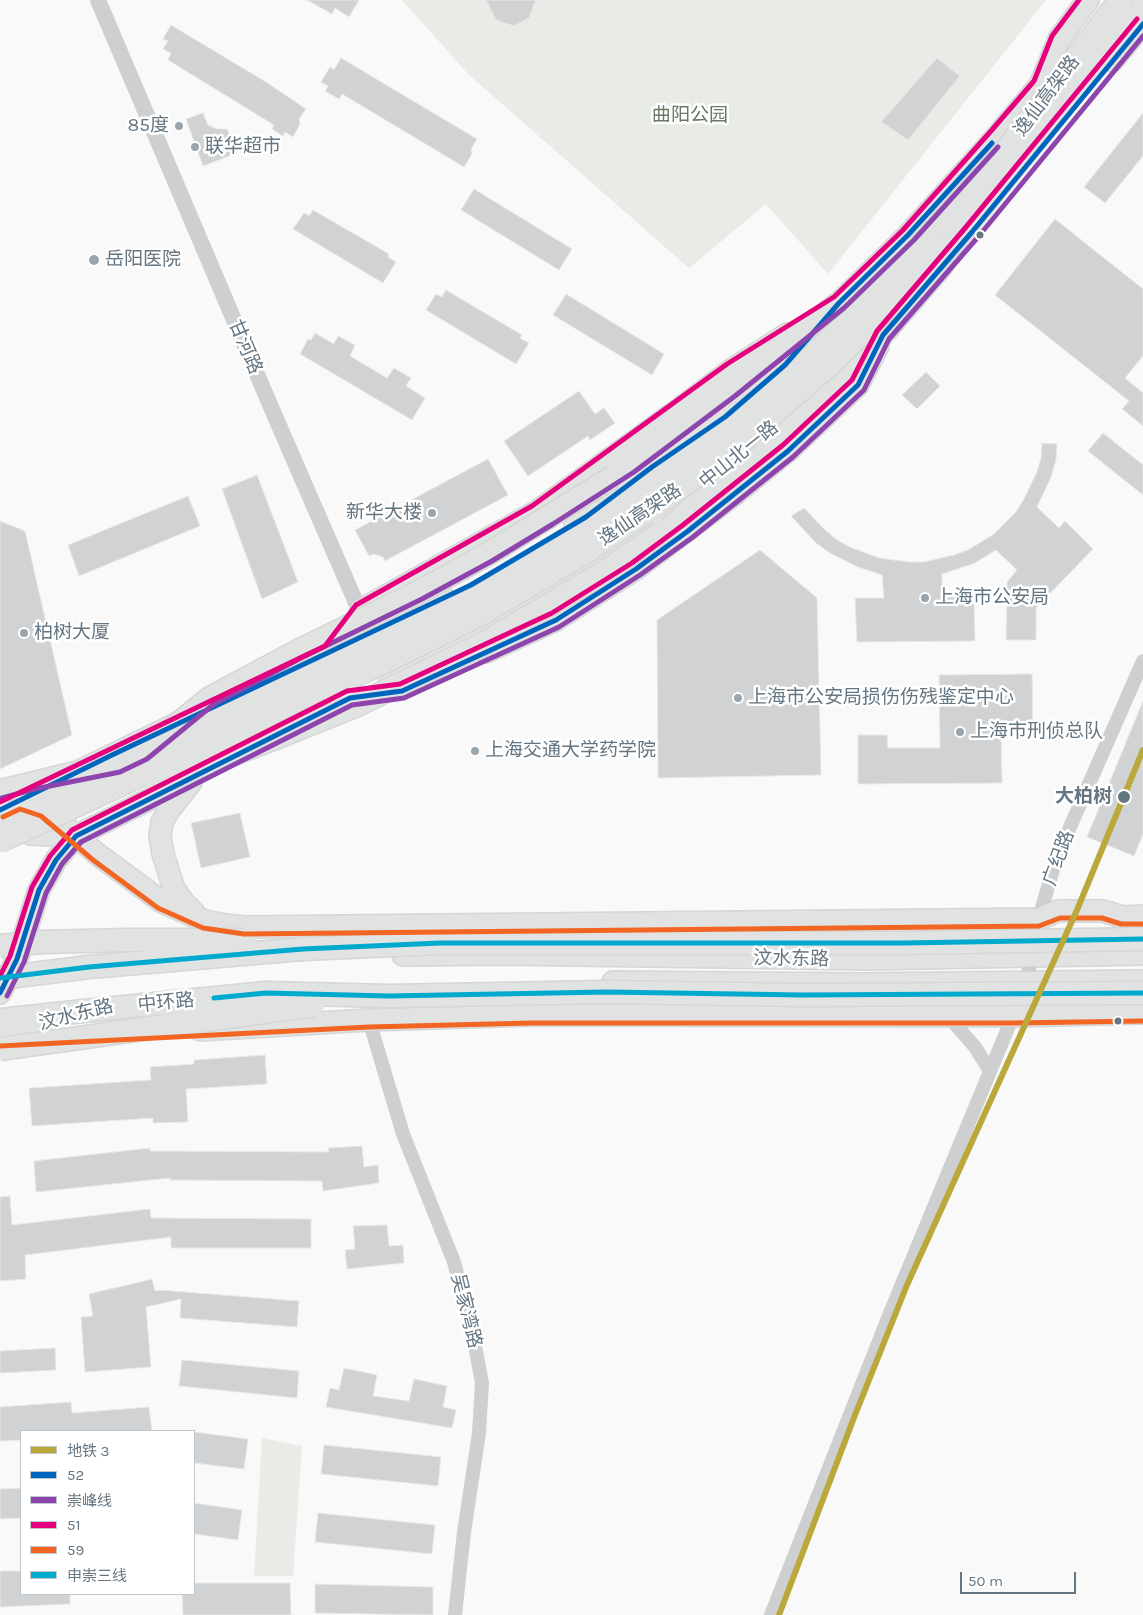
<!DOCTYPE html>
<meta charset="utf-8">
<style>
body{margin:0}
#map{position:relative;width:1143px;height:1615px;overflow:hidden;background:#f9f9f9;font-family:Karla,"Noto Sans SC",sans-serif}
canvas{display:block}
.legend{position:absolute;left:20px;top:1430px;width:175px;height:165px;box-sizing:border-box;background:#fff;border:1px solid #c1c8cd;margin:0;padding:6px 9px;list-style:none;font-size:15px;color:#657683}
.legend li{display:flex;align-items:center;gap:10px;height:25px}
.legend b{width:25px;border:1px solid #c1c8cd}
.scale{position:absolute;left:960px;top:1572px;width:116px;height:22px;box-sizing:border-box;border:2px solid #657683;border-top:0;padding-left:6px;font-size:15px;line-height:18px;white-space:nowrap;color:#657683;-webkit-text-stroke:4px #fff;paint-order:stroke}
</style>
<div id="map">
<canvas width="1143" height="1615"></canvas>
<ul class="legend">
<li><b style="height:6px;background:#baa83b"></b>地铁 3</li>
<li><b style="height:6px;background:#0065bd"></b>52</li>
<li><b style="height:6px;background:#8e44ad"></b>崇峰线</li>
<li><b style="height:6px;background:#e5007d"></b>51</li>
<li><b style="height:6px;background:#f26522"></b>59</li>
<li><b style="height:6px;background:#00a9ce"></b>申崇三线</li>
</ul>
<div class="scale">50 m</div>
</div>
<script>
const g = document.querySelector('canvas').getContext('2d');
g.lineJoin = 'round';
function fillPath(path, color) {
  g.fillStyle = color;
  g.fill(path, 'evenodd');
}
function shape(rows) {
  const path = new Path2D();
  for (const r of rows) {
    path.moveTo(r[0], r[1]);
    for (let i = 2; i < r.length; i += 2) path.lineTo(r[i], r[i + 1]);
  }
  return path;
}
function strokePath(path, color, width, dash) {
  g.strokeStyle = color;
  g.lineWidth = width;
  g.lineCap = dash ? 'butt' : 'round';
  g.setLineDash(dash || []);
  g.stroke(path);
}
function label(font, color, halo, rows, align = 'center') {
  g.font = font + ' Karla,"Noto Sans SC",sans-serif';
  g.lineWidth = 5;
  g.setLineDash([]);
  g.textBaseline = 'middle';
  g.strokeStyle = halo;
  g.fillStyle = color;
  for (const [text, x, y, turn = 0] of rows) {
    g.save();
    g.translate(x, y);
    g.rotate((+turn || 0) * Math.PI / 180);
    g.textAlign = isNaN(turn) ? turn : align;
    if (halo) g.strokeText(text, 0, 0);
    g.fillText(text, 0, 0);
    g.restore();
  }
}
const green = shape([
 [402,0,1046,0,828,274,766,204,689,268,469,75],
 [262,1438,302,1446,293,1576,254,1576]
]);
const building = shape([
 [307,0,359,0,349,17,335,8,332,14,307,0],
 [486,0,536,0,529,18,514,26,496,20,486,0],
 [171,25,266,82,306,109,299,119,300,124,293,137,285,132,283,136,272,129,274,125,168,60,171,53,163,49,168,41,163,39,171,25],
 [341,58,477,139,471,149,472,154,464,167,342,94,339,99,325,91,328,86,321,82,330,67,334,70,341,58],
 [937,58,960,76,908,140,881,122,937,58],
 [203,113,208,125,217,129,227,129,237,153,203,166,186,119,203,113],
 [1143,113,1143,156,1105,203,1084,187,1143,113],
 [474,189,572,249,559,270,461,210,474,189],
 [313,210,389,254,388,257,396,262,383,283,293,229,304,213,309,216,313,210],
 [1055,219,1143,289,1143,356,1125,378,1143,393,1143,426,1122,409,1129,401,995,295,1055,219],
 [446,290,522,335,520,338,529,343,516,364,426,310,436,294,442,297,446,290],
 [566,294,664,354,652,375,553,315,566,294],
 [315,333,334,344,338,336,355,345,350,356,387,378,394,368,411,378,406,386,425,398,412,420,300,354,308,339,311,340,315,333],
 [926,372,940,386,917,409,902,395,926,372],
 [579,391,595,414,604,408,615,423,590,440,588,436,528,476,504,441,579,391],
 [1103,433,1143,465,1143,495,1088,451,1103,433],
 [1042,443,1057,444,1056,460,1051,477,1037,507,1059,528,1065,521,1093,549,1036,608,1036,640,1006,640,1007,582,1017,570,996,550,975,563,942,574,942,597,974,597,975,641,857,642,855,598,884,598,882,575,858,567,830,553,816,543,791,516,804,508,825,530,837,540,850,547,879,558,909,562,924,562,954,555,968,550,994,534,1016,512,1024,499,1037,472,1041,458,1042,443],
 [488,459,508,495,385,561,383,557,373,554,369,556,355,530,488,459],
 [257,475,298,582,262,599,222,489,257,475],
 [188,496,200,526,79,576,68,545,188,496],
 [0,521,25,531,72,735,0,769,0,521],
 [760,550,817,598,821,775,658,778,657,620,760,550],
 [1032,674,1033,729,1001,729,1002,783,858,784,858,735,887,735,888,748,940,748,939,675,1032,674],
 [1143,701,1143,834,1134,856,1087,837,1143,701],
 [240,813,250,857,201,868,191,823,240,813],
 [265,1055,267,1084,186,1089,188,1122,153,1123,153,1118,32,1126,29,1088,151,1080,150,1067,194,1064,194,1060,265,1055],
 [362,1146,364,1167,378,1165,379,1183,323,1191,322,1181,170,1180,170,1178,36,1192,34,1161,150,1148,150,1151,329,1152,328,1148,362,1146],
 [10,1196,12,1225,150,1209,151,1218,311,1219,311,1248,171,1248,171,1237,25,1255,26,1279,0,1281,0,1197,10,1196],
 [387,1225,389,1246,403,1245,404,1263,347,1269,345,1250,355,1249,353,1226,387,1225],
 [152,1279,155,1291,159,1290,299,1301,297,1327,180,1318,181,1299,146,1307,151,1367,85,1372,81,1317,93,1316,89,1294,152,1279],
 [55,1348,56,1370,0,1373,0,1351,55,1348],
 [182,1360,299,1371,297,1398,179,1386,182,1360],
 [344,1368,377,1375,373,1396,409,1401,414,1379,447,1386,443,1407,456,1410,452,1428,326,1407,330,1388,339,1390,344,1368],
 [71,1402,72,1413,149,1407,152,1431,21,1431,21,1440,0,1441,0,1407,71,1402],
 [194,1432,248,1439,244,1469,194,1463,194,1432],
 [324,1445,441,1457,438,1486,321,1474,324,1445],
 [21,1488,21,1518,0,1519,0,1489,21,1488],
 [194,1503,242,1510,238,1540,194,1534,194,1503],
 [318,1513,435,1525,432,1554,315,1542,318,1513],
 [0,1571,21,1571,21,1594,70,1594,70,1604,0,1607,0,1571],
 [194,1583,290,1583,291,1615,183,1615,182,1594,194,1594,194,1583],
 [315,1584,433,1587,433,1615,315,1613,315,1584]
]);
const minor = shape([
 [1038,922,1056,859,1143,661],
 [948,1016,975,1047,990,1071],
 [369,1020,403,1134,454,1262,472,1330,482,1383,479,1433,464,1532,455,1615],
 [771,1615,890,1313,1013,1016,1026,982,1034,948]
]);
const tertiary = shape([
 [98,0,274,414,364,621]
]);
const primary = shape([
 [1112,61,1143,24],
 [761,438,873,346,943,265],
 [680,501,708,482,733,461],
 [575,523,652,467,725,417,785,365,839,303,908,235,997,136,1040,85,1059,39,1088,0],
 [361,610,536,512,678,410,731,370,787,334],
 [486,652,556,620,636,569,735,494,788,451,858,385,878,346],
 [390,678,580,570,642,527],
 [225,701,444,598],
 [63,779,182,721],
 [191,782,169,810,162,822,160,836,163,854,174,889,184,903,194,913],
 [42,807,45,809,97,854,162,902,205,921,225,925,245,927,1039,919,1058,911,1103,911,1122,917,1143,916],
 [30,834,76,836],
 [403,955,504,954,867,959,1143,954],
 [613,982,861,984,1143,981],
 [0,993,17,959,39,890,56,860,76,836,186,781],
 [200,1030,369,1020,531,1015,1013,1016,1143,1013],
 [0,1033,43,1022]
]);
const trunk = shape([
 [613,477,630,466,730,390,839,303],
 [667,529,736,478,791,432,823,403,873,346],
 [118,765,144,752],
 [0,1020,93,1010]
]);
const trunkBridge = shape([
 [168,732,210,698,298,651,419,592,488,554,613,477],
 [144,752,422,621,499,581,610,513,713,441,782,384,872,300,1010,145,1120,0],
 [157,783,278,737,355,706,481,645,606,571,667,529],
 [0,791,80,772],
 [0,820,118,765],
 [0,841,380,664,481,614,586,552,661,502,729,452,828,366,951,245,1143,6],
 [0,946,40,942,127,940,244,940],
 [0,978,89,967,303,949,440,943,904,943,1143,939],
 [93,1010,266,993,389,996,606,992,803,995,1143,993],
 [0,1049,313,1005]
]);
const bus1 = shape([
 [0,810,112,755,471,585,586,517,652,467,725,417,785,365,839,303,908,235,992,143],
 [0,993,17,959,39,890,56,860,76,836,350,698,402,691,556,620,636,569,688,531,788,451,858,385,883,335,972,232,1143,24]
]);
const bus2 = shape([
 [2,798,35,789,120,772,147,759,214,704,301,658,422,599,492,561,553,524,634,472,735,396,844,308,914,240,998,147],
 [7,996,24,962,46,893,62,864,81,842,352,705,404,698,559,627,640,575,693,537,793,457,864,390,889,339,978,237,1143,36]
]);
const bus3 = shape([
 [0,802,325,646,356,605,532,506,727,364,834,297,903,230,991,131,1034,81,1052,36,1079,0],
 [0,976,10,956,32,887,50,856,72,830,347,691,400,684,552,613,632,563,683,525,783,445,852,380,877,331,966,227,1137,19]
]);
const bus4 = shape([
 [3,817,20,809,41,816,93,860,158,908,203,928,244,934,1039,926,1060,918,1102,918,1121,924,1143,924],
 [0,1046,369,1027,531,1023,1013,1023,1143,1021]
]);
const bus5 = shape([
 [0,978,89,967,303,949,440,943,904,943,1143,939],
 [214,998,266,993,389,996,606,992,803,995,1143,993]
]);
const metro1 = shape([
 [779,1615,855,1415,907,1285,1077,910,1143,750]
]);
const markers = [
 [179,126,5,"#99a4ac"],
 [195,147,5,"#99a4ac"],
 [980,235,4.5,"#657683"],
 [94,260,6,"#99a4ac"],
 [432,513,5,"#99a4ac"],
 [925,598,5,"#99a4ac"],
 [24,633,5,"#99a4ac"],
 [738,698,5,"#99a4ac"],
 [960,732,5,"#99a4ac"],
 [475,751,5,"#99a4ac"],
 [1124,797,7,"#657683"],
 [1118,1021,4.5,"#657683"]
];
const streetNames = [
 ["逸仙高架路",1047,96,-53],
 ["甘河路",245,347,67],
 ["中山北一路",739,455,-39],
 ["逸仙高架路",640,515,-34],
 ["广纪路",1059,858,-70],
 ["汶水东路",791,959,1],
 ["中环路",166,1003,-6],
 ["汶水东路",76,1015,-14],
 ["吴家湾路",466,1311,76]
];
const parkNames = [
 ["曲阳公园",690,116]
];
const poiNames = [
 ["85度",169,126,"right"],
 ["联华超市",205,147],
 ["岳阳医院",105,260],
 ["新华大楼",422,513,"right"],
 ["上海市公安局",935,598],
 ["柏树大厦",34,633],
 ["上海市公安局损伤伤残鉴定中心",748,698],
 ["上海市刑侦总队",970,732],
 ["上海交通大学药学院",485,751]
];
const stopNames = [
 ["大柏树",1112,797]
];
fillPath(green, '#e8ebe6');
fillPath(building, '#d0d2d3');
strokePath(building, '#e8e8e8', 1);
strokePath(primary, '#d5d6d7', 24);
strokePath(trunk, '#d5d6d6', 25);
strokePath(minor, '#cecfd0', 14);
strokePath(tertiary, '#cecfd0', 16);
strokePath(primary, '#e1e2e2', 21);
strokePath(trunk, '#e1e2e2', 22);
strokePath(trunkBridge, '#d5d6d6', 25, []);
strokePath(trunkBridge, '#e1e2e2', 22);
strokePath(bus1, '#0065bd', 5);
strokePath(bus2, '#8e44ad', 5);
strokePath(bus3, '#e5007d', 5);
strokePath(bus4, '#f26522', 5);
strokePath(bus5, '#00a9ce', 5);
strokePath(metro1, '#baa83b', 6);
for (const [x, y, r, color] of markers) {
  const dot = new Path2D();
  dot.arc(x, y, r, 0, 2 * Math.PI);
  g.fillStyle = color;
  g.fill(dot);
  strokePath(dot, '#fff', 2);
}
label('19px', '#657683', '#fff', streetNames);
label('19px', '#687a64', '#fff', parkNames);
label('19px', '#657683', '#fff', poiNames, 'left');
label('bold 19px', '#657683', '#fff', stopNames, 'right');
</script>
